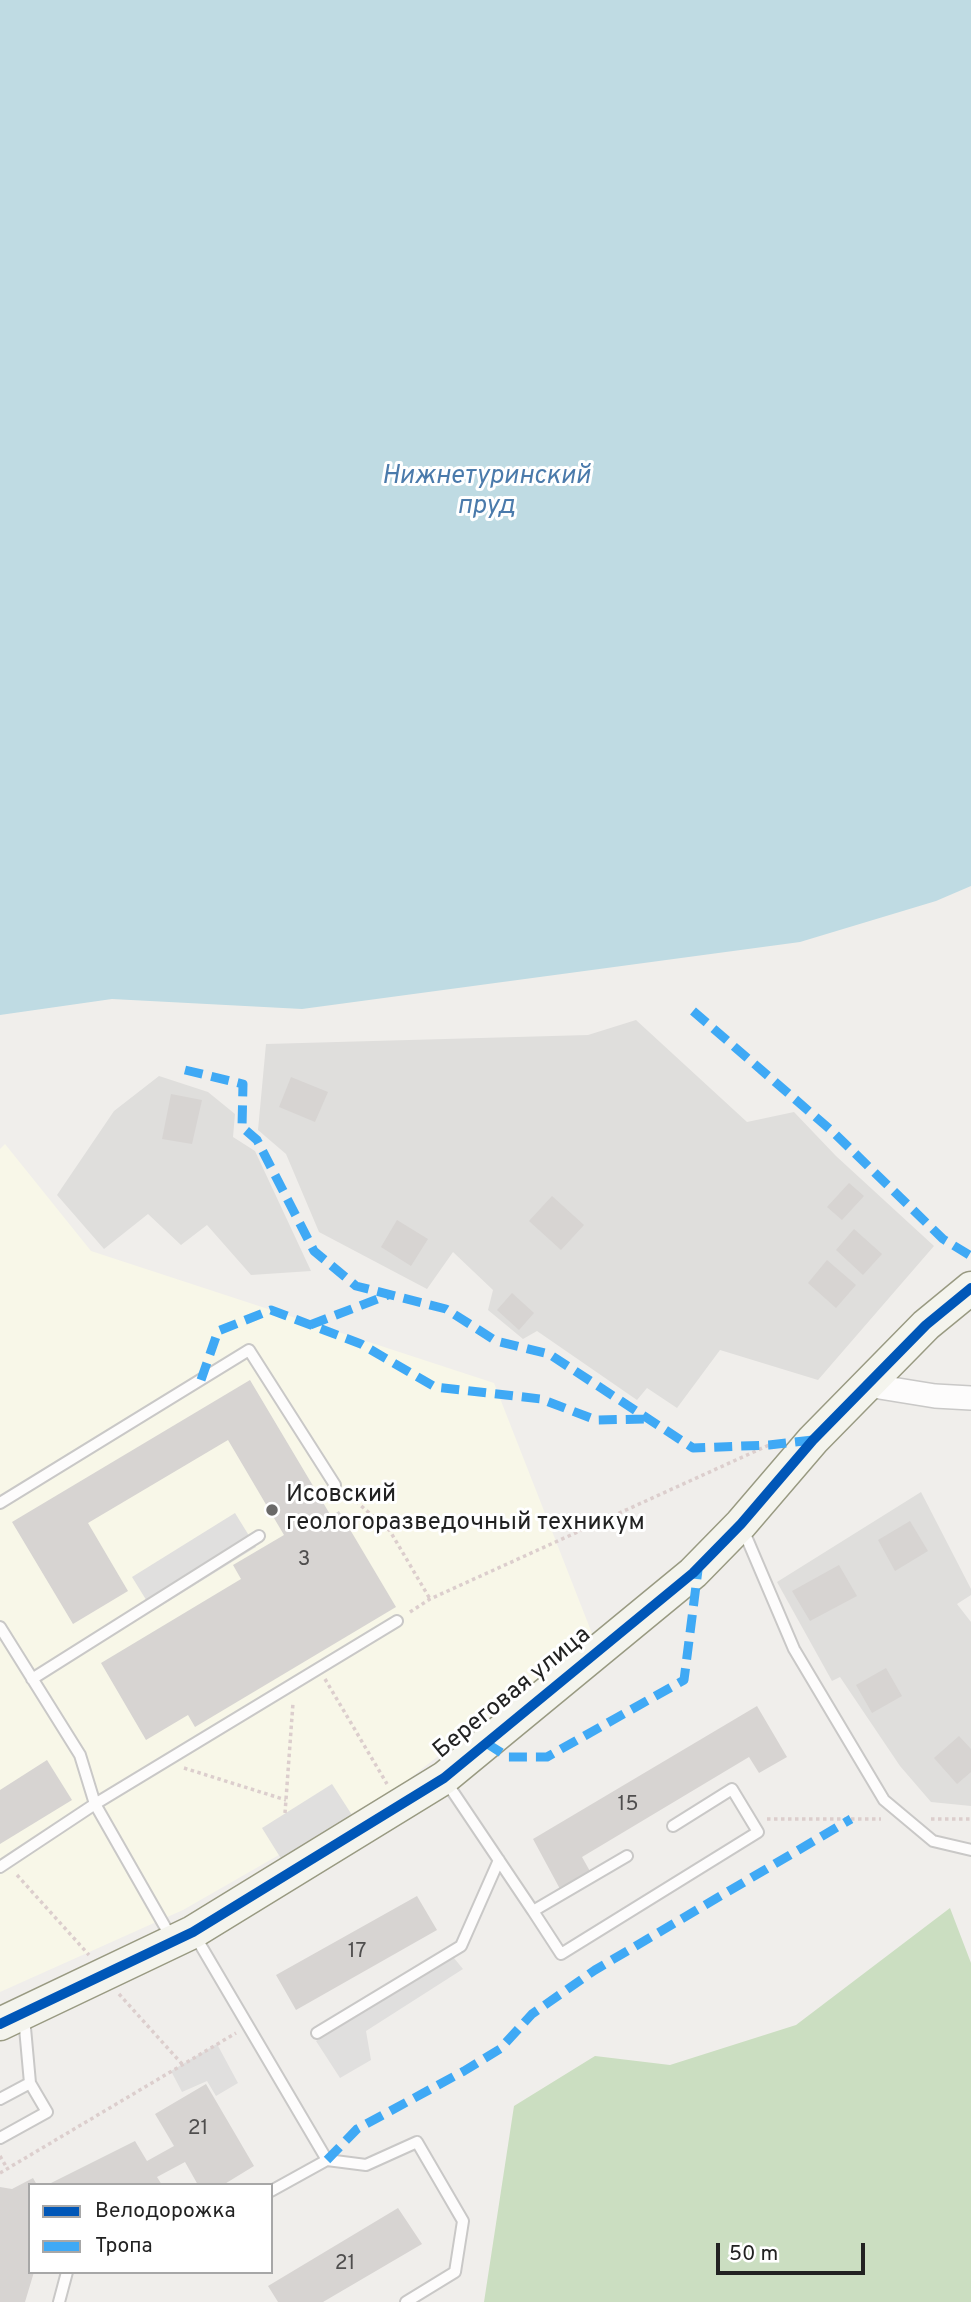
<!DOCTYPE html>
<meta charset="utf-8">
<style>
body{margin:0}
#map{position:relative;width:971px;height:2302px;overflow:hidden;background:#f0eeeb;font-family:Overpass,sans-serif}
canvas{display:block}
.legend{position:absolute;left:28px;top:2183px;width:245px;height:91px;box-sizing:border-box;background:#fff;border:2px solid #a7a7a7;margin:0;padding:9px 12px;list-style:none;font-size:21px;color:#222}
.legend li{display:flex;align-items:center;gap:14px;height:35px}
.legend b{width:35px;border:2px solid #a7a7a7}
.scale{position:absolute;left:716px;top:2243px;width:149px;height:32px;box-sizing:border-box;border:4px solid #222;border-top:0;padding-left:9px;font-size:21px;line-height:24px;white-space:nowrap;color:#222;-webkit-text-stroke:5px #fff;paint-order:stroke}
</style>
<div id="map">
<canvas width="971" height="2302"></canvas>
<ul class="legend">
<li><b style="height:9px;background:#0057b8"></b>Велодорожка</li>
<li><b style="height:9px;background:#3fa9f5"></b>Тропа</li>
</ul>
<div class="scale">50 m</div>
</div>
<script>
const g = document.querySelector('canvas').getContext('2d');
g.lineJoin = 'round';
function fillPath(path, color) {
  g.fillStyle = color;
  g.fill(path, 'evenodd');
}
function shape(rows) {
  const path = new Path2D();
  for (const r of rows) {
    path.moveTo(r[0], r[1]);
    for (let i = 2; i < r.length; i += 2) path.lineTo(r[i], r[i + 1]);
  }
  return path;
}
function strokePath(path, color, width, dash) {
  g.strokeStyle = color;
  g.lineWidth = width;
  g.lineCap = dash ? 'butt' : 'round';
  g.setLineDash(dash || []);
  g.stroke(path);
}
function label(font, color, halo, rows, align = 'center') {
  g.font = font + ' Overpass,sans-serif';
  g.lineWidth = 6;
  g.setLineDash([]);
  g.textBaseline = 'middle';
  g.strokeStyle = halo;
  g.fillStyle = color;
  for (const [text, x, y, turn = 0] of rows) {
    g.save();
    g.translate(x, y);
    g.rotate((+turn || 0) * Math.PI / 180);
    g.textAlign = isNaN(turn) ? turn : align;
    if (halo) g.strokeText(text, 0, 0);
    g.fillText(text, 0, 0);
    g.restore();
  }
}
const residential = shape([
 [636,1020,747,1122,794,1112,836,1156,934,1246,818,1380,720,1350,677,1408,647,1388,637,1400,537,1331,523,1339,488,1310,493,1290,453,1252,427,1289,319,1232,286,1154,258,1130,266,1044,588,1035],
 [159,1076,208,1092,235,1114,233,1137,255,1151,311,1271,251,1275,207,1225,181,1245,148,1214,104,1249,57,1195,114,1111],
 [921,1492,971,1589,971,1595,957,1604,971,1622,971,1806,931,1802,900,1766,840,1677,832,1681,777,1582]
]);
const education = shape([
 [5,1144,91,1251,494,1383,593,1636,401,1785,183,1910,0,1992,0,1149]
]);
const forest = shape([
 [950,1908,971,1963,971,2302,484,2302,514,2106,595,2056,670,2065,796,2025]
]);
const parking = shape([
 [235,1513,256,1547,153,1611,132,1577],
 [332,1784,361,1829,290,1873,262,1828],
 [449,1952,463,1969,366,2031,371,2060,340,2078,316,2041],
 [217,2044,238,2083,216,2096,207,2081,182,2092,171,2071]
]);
const water = shape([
 [0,0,971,0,971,886,936,901,800,942,302,1009,112,999,0,1015]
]);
const building = shape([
 [291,1077,328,1092,315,1122,279,1107],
 [171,1094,202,1100,192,1144,162,1139],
 [849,1183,864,1196,842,1220,827,1207],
 [552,1196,584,1225,561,1250,529,1221],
 [397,1220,428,1239,411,1266,381,1247],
 [854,1229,882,1254,863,1275,836,1250],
 [827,1260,856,1285,836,1308,808,1283],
 [512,1293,534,1313,519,1330,497,1310],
 [250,1380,331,1516,339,1511,396,1607,195,1727,188,1715,146,1740,101,1663,241,1579,233,1565,284,1535,228,1440,88,1523,128,1591,73,1624,12,1522],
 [910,1521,928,1551,895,1571,878,1540],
 [839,1565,857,1596,810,1621,792,1591],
 [886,1668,902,1696,872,1713,856,1685],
 [757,1706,787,1757,759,1773,749,1757,582,1857,591,1873,560,1889,533,1839],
 [959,1736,971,1749,971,1772,957,1784,934,1758],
 [47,1760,72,1800,0,1844,0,1790],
 [417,1896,437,1930,296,2010,276,1975],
 [206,2084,254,2166,223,2185,198,2185,185,2162,157,2177,162,2185,47,2185,135,2141,147,2161,174,2146,155,2114],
 [33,2178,37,2185,30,2185,30,2272,34,2272,25,2302,0,2302,0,2187,12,2189],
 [398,2208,422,2244,323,2302,278,2302,268,2286]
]);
const path = shape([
 [349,1489,359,1504,390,1531,430,1599],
 [410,1612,430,1599,769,1445],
 [325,1679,387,1784],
 [184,1768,286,1800],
 [285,1813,293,1703],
 [767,1819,881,1819],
 [931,1819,971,1819],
 [17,1875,89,1955],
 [119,1994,182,2064],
 [0,2156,7,2168],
 [0,2173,236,2033]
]);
const lane = shape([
 [0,1503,249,1350,335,1485],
 [742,1527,794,1649,884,1800,933,1841,971,1850],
 [0,1627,80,1755,95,1804,172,1939],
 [32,1679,259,1536],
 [445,1780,533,1911,627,1856],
 [0,1867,95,1804,397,1621],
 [533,1911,561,1954,758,1832,732,1789,673,1826],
 [194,1934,327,2160,366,2165,417,2142,463,2221,455,2272,406,2302],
 [317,2033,461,1946,499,1860],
 [0,2099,30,2083],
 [0,2138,47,2112,30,2083,24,2017],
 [271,2191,327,2160],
 [59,2302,67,2272]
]);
const street = shape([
 [867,1385,935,1396,971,1398]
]);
const secondary = shape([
 [0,2024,193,1932,444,1778,693,1573,741,1524,813,1440,926,1325,971,1288]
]);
const quiet = shape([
 [693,1011,833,1132,943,1239,971,1256],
 [185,1070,243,1084,242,1127,257,1140,314,1251,356,1286,446,1309,496,1341,549,1354,693,1448,769,1445,813,1440],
 [310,1325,388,1295],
 [201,1380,218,1331,271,1310,361,1344,435,1387,541,1399,596,1420,648,1419],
 [486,1743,508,1757,547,1757,684,1680,698,1570],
 [327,2160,357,2129,464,2071,500,2049,532,2014,595,1970,851,1819]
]);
const cycleway = shape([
 [0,2024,193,1932,444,1778,693,1573,741,1524,813,1440,926,1325,971,1288]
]);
const markers = [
 [272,1510,7,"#6a6968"]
];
const numberNames = [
 ["3",304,1561],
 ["15",628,1806],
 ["17",357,1953],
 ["21",198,2130],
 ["21",345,2265]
];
const poiNames = [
 ["Исовский",286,1496],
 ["геологоразведочный техникум",286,1524]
];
const streetNames = [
 ["Береговая улица",513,1694,-39]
];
const waterNames = [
 ["Нижнетуринский",486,478],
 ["пруд",486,508]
];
fillPath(residential, '#dfdedc');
fillPath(education, '#f8f7e8');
fillPath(forest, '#cbdec1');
fillPath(parking, '#e0dfde');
fillPath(water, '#bfdbe3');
fillPath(building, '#d7d4d2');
strokePath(lane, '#c9c8c7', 14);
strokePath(street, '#c9c8c7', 26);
strokePath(secondary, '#999a82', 35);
strokePath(path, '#dccecd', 3.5, [3.5, 3.5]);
strokePath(lane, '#fdfcfc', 10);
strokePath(street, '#fdfcfc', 23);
strokePath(secondary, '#f4f4ed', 32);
strokePath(quiet, '#3fa9f5', 9, [18, 9]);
strokePath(cycleway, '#0057b8', 10);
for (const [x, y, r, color] of markers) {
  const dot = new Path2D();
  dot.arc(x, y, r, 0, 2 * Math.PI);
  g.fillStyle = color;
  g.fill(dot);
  strokePath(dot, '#fff', 2.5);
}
label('21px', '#4f4e4e', null, numberNames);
label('24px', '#222', '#fff', poiNames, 'left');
label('24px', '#222', '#fff', streetNames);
label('italic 26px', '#4a7aab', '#fff', waterNames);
</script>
